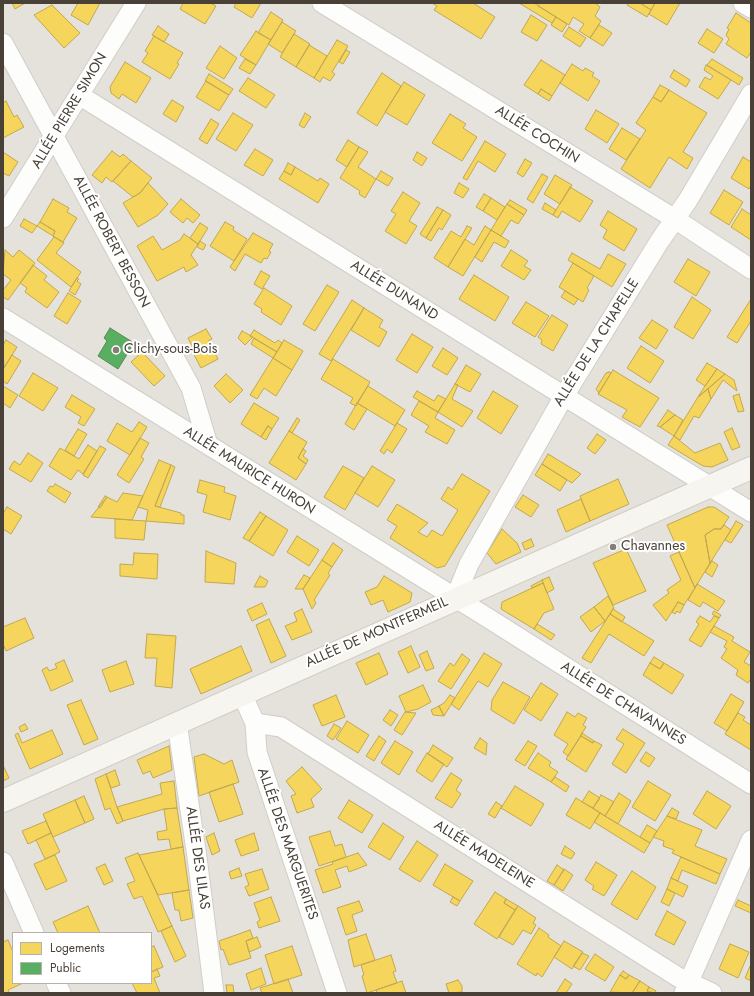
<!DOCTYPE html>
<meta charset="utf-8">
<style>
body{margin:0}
#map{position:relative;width:754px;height:996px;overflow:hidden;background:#f2f0ed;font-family:Jost,sans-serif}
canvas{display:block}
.frame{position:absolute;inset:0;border:4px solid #494138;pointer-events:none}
.legend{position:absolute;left:12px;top:932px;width:140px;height:52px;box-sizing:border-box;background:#fff;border:1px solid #b6b3af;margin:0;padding:5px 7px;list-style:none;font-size:12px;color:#494138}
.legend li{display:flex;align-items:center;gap:8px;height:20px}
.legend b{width:20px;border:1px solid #b6b3af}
</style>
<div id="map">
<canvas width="754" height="996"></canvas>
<div class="frame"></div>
<ul class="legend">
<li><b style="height:11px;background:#f6d55c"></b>Logements</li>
<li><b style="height:11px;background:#5aae61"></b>Public</li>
</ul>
</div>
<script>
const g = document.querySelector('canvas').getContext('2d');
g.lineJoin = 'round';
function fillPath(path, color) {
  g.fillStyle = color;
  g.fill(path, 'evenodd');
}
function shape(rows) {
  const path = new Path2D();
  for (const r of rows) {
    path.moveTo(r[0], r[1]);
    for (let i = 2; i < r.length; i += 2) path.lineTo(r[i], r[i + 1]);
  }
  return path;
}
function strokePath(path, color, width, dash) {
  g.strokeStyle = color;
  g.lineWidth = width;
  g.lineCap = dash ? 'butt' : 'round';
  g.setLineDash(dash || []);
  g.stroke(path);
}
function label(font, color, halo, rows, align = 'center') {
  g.font = font + ' Jost,sans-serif';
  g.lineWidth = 4;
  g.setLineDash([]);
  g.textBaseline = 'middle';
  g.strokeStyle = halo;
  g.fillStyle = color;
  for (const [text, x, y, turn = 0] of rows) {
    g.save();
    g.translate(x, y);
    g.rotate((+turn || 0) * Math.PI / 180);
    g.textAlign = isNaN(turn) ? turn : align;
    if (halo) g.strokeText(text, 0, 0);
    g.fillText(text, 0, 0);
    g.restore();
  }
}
const residential = shape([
 [3,3,751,3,751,993,3,993],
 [13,933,151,933,151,983,13,983]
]);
const homes = shape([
 [12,3,25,3,15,9,12,3],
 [78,3,100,3,88,25,71,15,78,3],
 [183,3,210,3,216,6,205,24,180,9,183,3],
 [236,3,261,3,252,18,234,7,236,3],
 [432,3,473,3,495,17,481,39,434,10,437,6,432,3],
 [519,3,534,3,556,17,552,23,519,3],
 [540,3,595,3,600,7,595,16,601,21,590,38,579,31,584,24,573,17,569,25,538,6,540,3],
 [628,3,640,3,651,10,647,17,627,5,628,3],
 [640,3,655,3,651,10,640,3],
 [655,3,680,3,667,25,649,14,655,3],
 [52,5,80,33,64,48,34,15,52,5],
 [271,12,283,20,271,40,258,33,271,12],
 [736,13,751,23,751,52,747,58,726,44,729,39,726,35,729,29,727,28,736,13],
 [531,15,547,25,537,41,521,32,531,15],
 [556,17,567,24,562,32,551,25,556,17],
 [282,22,296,31,282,53,268,44,282,22],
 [599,25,612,33,603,46,590,38,599,25],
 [158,26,169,34,164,42,152,35,158,26],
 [569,27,586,38,580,47,563,36,569,27],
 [707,29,723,39,714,53,698,43,707,29],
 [256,31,271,40,256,65,240,55,256,31],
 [294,34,310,44,296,67,280,57,294,34],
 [154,36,183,53,177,63,179,64,170,79,142,62,148,53,145,51,154,36],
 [337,40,348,46,332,72,335,74,330,81,323,77,320,82,314,78,337,40],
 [309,45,327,56,314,78,296,67,309,45],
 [220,46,237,58,224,79,206,68,220,46],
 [346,50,350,52,343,64,339,62,346,50],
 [245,59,256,65,250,74,239,68,245,59],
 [712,59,743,78,739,85,707,65,712,59],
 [541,60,565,75,552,96,541,89,538,94,524,85,541,60],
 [125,62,151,78,136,103,122,94,119,99,111,93,110,87,125,62],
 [572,64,583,71,585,68,594,73,592,76,600,81,588,101,560,83,572,64],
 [706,65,731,80,718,99,699,87,705,77,710,80,713,76,704,70,706,65],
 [674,70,690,80,686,87,670,77,674,70],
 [382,73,401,86,377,126,357,113,382,73],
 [209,74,233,89,229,95,205,81,209,74],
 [248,78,275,95,266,108,239,91,248,78],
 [206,81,229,95,219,111,196,97,206,81],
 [404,82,425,95,407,125,385,112,404,82],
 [660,85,669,90,661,102,653,97,660,85],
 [541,89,552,96,549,101,538,94,541,89],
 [669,90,707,113,683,152,693,158,687,169,669,157,650,188,621,169,646,130,636,123,653,97,661,102,669,90],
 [172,100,184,107,176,122,163,114,172,100],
 [6,101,14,117,17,115,24,127,3,138,3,103,6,101],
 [596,110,619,124,607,143,585,129,596,110],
 [233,113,253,125,236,151,216,139,233,113],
 [305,113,311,117,304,128,299,125,305,113],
 [450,114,466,124,463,128,477,137,462,161,432,143,450,114],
 [211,119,219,124,207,144,199,139,211,119],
 [622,128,640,139,626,160,609,149,622,128],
 [348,140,359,147,347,167,336,160,348,140],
 [485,141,506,154,495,172,478,161,467,180,463,178,485,141],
 [359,147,368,152,358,167,376,179,365,198,359,194,360,191,340,178,359,147],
 [255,149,273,160,263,176,244,165,255,149],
 [112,151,120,157,123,154,131,161,112,182,106,177,102,183,92,175,112,151],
 [3,152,18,162,9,176,3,173,3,152],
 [417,152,427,158,422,166,413,160,417,152],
 [743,157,751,162,751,185,749,189,731,178,743,157],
 [525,159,532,163,523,177,517,173,525,159],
 [131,161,152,178,140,193,133,197,113,181,131,161],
 [288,163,295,167,291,175,284,171,288,163],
 [295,167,318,181,320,178,329,184,318,203,279,179,284,171,291,175,295,167],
 [381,171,393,178,388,186,376,179,381,171],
 [542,174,548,177,533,203,527,199,542,174],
 [555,175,572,185,560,204,544,194,555,175],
 [148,183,168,204,158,215,138,227,123,203,140,193,148,183],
 [459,183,469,189,463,198,454,193,459,183],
 [570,187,593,201,580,222,562,211,558,218,553,215,570,187],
 [724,190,743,202,729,225,710,213,724,190],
 [403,192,420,203,409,221,417,226,406,244,385,231,396,214,391,211,403,192],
 [484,194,491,198,483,211,476,207,484,194],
 [491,198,505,207,497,220,483,211,491,198],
 [53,199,69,208,67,212,77,218,63,242,53,236,55,231,40,222,53,199],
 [181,199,200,215,193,223,187,218,183,223,170,212,181,199],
 [510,200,527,210,524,215,507,204,510,200],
 [545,203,556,210,553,215,542,209,545,203],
 [507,204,524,215,518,224,511,220,501,236,491,230,507,204],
 [437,207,443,210,426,238,420,234,437,207],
 [742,209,751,215,751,240,731,227,742,209],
 [443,210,451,215,442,230,439,228,431,241,426,238,443,210],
 [608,211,637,229,624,251,603,238,607,230,600,225,608,211],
 [24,219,37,226,32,233,20,226,24,219],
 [40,222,55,231,53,236,37,226,40,222],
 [225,222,234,227,233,230,247,239,234,261,210,246,225,222],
 [200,223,208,228,198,244,190,238,200,223],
 [467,226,472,228,448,267,434,258,451,231,461,237,467,226],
 [485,226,491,230,463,276,448,267,465,239,474,245,485,226],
 [491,230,509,241,505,248,494,242,482,262,475,257,491,230],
 [253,233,273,244,269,251,271,252,267,259,264,258,261,263,245,254,235,271,230,267,253,233],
 [184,234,198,244,191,255,198,265,186,272,184,267,157,281,137,246,153,236,162,250,180,240,184,234],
 [54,237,64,243,56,253,81,272,71,287,37,260,54,237],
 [200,241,206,245,203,250,197,247,200,241],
 [5,250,13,257,19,250,35,263,8,300,3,297,3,290,11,280,3,274,5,250],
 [511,250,528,261,524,266,531,270,524,280,501,266,511,250],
 [572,253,600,269,608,254,626,264,612,287,568,260,572,253],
 [688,259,710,272,696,296,674,282,688,259],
 [573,263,594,276,587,288,589,290,583,302,559,287,573,263],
 [33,265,47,276,44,280,59,292,47,308,25,292,27,288,20,283,33,265],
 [261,271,270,276,262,289,254,284,261,271],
 [474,275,509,297,495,321,459,299,474,275],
 [77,278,79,279,77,281,81,284,75,295,69,291,77,278],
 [327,285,339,292,315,331,303,324,327,285],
 [264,288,292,306,281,325,261,312,262,309,254,304,264,288],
 [565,291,578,299,574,305,561,297,565,291],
 [68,293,81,301,67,324,54,316,68,293],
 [692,297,711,310,693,339,674,327,692,297],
 [751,299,751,321,737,343,727,337,751,299],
 [352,300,364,308,331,361,319,354,352,300],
 [526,302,549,316,535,337,512,323,526,302],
 [364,308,383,320,379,327,387,332,379,347,351,330,364,308],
 [552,315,568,325,553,351,541,344,542,340,538,337,552,315],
 [652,320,668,330,656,349,639,338,652,320],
 [206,329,212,339,208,341,218,359,201,368,191,349,193,348,188,338,206,329],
 [254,330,275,343,278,340,282,343,277,352,250,336,254,330],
 [242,331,253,337,245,345,238,338,242,331],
 [412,334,433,347,417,373,396,360,412,334],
 [254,338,277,352,273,358,251,344,254,338],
 [6,340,17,347,4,368,3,345,6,340],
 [284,340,303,351,292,370,273,358,284,340],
 [641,346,664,361,650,383,627,368,641,346],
 [443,348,458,358,447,375,432,366,443,348],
 [142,352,165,376,154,386,131,362,142,352],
 [12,355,21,361,7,384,3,381,3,369,12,355],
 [273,358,292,370,276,396,264,388,257,399,250,395,273,358],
 [333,359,370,382,356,406,350,403,353,398,321,379,333,359],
 [707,363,717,369,705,386,696,380,707,363],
 [466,365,481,374,470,392,455,384,466,365],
 [717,369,725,374,698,397,705,386,717,369],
 [613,370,659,398,640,427,622,417,627,410,598,394,613,370],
 [609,372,611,373,599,393,596,389,606,373,609,372],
 [33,373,58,388,43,411,19,396,33,373],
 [226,374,243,390,230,403,214,386,226,374],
 [725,374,734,380,737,391,723,380,711,399,708,389,725,374],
 [455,384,458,385,452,399,473,411,462,427,438,412,455,384],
 [3,386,18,395,10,408,3,403,3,386],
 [368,386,405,410,395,426,357,403,368,386],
 [708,389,711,399,699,418,694,416,680,440,674,436,698,397,708,389],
 [417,391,434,401,438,395,446,399,438,412,413,397,417,391],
 [493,391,518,406,501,434,477,418,493,391],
 [739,394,744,411,738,412,733,396,739,394],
 [72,395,95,409,84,426,78,423,81,417,65,407,72,395],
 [419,401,438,412,435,418,455,430,447,444,425,432,429,426,411,415,419,401],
 [254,403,279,418,272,429,268,426,261,437,241,424,254,403],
 [357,403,367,409,354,430,345,424,357,403],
 [668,410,675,415,660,427,657,426,668,410],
 [675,415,683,420,674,436,660,427,675,415],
 [297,418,300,420,292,433,289,431,297,418],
 [139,422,147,427,130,455,107,441,117,423,132,432,139,422],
 [397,423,407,429,392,453,387,449,384,454,380,451,397,423],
 [268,426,272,429,266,440,261,437,268,426],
 [732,428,740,447,732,450,724,432,732,428],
 [78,429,87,434,74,456,65,450,78,429],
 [289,431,307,442,298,458,306,464,296,480,269,463,289,431],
 [597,434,606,440,595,454,587,448,597,434],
 [674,436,695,453,720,443,728,460,712,467,703,466,668,445,674,436],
 [140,438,149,443,141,457,144,459,129,483,117,475,140,438],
 [88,445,97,451,83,474,78,470,71,480,49,466,60,448,79,459,88,445],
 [100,446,106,449,88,478,83,475,100,446],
 [303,449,306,451,303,456,308,460,306,464,298,458,303,449],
 [28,453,43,463,31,482,9,469,14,461,20,465,28,453],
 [548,454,581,474,572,483,542,464,548,454],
 [159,460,171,465,155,506,181,513,181,515,184,515,184,524,146,521,148,510,138,507,159,460],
 [542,464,567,480,560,491,535,475,542,464],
 [171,465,175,467,160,507,155,506,171,465],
 [343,466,364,478,345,510,324,497,343,466],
 [372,466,395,480,378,507,355,493,372,466],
 [462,474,490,491,445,566,437,568,390,538,397,526,387,520,397,504,428,523,418,532,427,537,432,530,442,536,458,510,441,499,448,487,452,490,462,474],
 [618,479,629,504,590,521,580,496,618,479],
 [200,480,225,487,224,492,236,496,230,520,203,512,207,495,197,492,200,480],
 [55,484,71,493,65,503,47,491,50,486,53,487,55,484],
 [123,493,143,496,132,520,91,517,107,497,117,502,123,493],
 [523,495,539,505,531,517,515,507,523,495],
 [105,496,107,497,100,508,98,507,105,496],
 [581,499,590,521,566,532,557,510,581,499],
 [7,507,22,516,11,534,3,529,3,514,7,507],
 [708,507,714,507,729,517,721,529,714,529,705,535,710,563,695,588,667,525,708,507],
 [260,512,266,516,249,541,243,538,260,512],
 [266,516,288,530,273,556,249,541,266,516],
 [115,519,146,521,144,540,115,538,115,519],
 [736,521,743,525,731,543,725,540,736,521],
 [724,525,731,530,710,563,705,535,714,529,721,529,724,525],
 [502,529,517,543,521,552,496,564,487,553,502,529],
 [297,536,319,550,309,566,287,552,297,536],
 [531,539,534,546,525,550,522,543,531,539],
 [333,543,343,550,332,567,322,560,333,543],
 [626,549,646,591,613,605,593,563,626,549],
 [206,551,236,563,234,584,205,582,206,551],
 [679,552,695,588,684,605,678,602,666,621,653,605,669,593,667,590,681,580,670,556,679,552],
 [134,553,158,554,157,579,120,576,120,564,133,565,134,553],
 [322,560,332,567,328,573,330,575,314,600,316,603,312,609,303,589,322,560],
 [712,561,718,565,712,577,705,572,712,561],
 [304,575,310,578,303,589,295,589,304,575],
 [260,576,268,581,265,587,254,587,260,576],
 [384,576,412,593,410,602,388,612,383,600,371,605,365,592,377,587,384,576],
 [549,577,554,589,547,593,542,580,549,577],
 [542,580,543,583,532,588,531,586,542,580],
 [543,583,554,609,544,613,534,629,501,609,502,602,543,583],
 [697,584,725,601,718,611,703,602,700,607,688,600,697,584],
 [608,596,614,608,605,621,594,607,608,596],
 [678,602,684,605,680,613,677,611,675,614,672,612,678,602],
 [262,603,267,614,252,621,247,610,262,603],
 [594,607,605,621,591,632,580,617,594,607],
 [302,609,312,632,292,640,285,626,297,621,294,613,302,609],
 [613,609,625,617,622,622,610,614,613,609],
 [714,611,721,615,719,618,712,614,714,611],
 [610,614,654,641,644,656,609,634,591,663,582,658,610,614],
 [700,616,710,622,714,616,719,618,701,647,689,640,699,624,696,622,700,616],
 [25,618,34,638,6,651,3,644,3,627,25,618],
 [269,619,286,656,271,663,256,625,269,619],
 [537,624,555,635,551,640,534,629,537,624],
 [714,626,734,637,732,641,750,652,744,662,751,666,751,678,748,683,736,675,738,670,721,658,727,649,724,647,727,641,710,632,714,626],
 [147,634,176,636,172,688,155,686,157,658,145,658,147,634],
 [241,646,252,671,201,694,190,669,241,646],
 [411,646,420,667,408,673,398,652,411,646],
 [427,651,434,668,426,671,419,655,427,651],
 [379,653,388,674,366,685,356,663,379,653],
 [484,653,502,664,488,687,478,681,459,710,451,704,484,653],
 [462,654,470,660,451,689,438,681,450,663,454,666,462,654],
 [654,657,664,663,660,669,650,663,654,657],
 [64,660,73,681,51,691,42,670,47,667,49,671,57,668,55,664,64,660],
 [126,661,134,684,110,692,102,670,126,661],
 [650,663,660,669,664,663,684,675,672,694,643,675,650,663],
 [503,682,530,697,514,724,491,710,492,700,503,682],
 [541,683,558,694,541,721,524,710,541,683],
 [423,685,431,702,418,709,406,712,399,696,423,685],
 [731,694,744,702,727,731,714,723,731,694],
 [336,695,345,717,322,726,313,705,336,695],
 [450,695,455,698,444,716,439,706,444,703,450,695],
 [81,700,98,739,84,745,67,705,81,700],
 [439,706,444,716,433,715,431,710,439,706],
 [390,710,398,715,391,726,383,720,390,710],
 [405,712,416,713,402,735,394,730,405,712],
 [567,712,575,717,578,713,587,718,583,725,586,727,568,756,563,752,568,744,554,735,567,712],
 [738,713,745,717,743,720,751,725,751,750,725,734,738,713],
 [347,721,369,735,358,753,336,739,347,721],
 [25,724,28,729,21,732,19,727,25,724],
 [334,724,341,728,333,740,327,736,334,724],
 [623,729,645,743,626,773,612,764,624,744,616,739,623,729],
 [52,730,63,754,30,769,15,735,18,733,22,743,52,730],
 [582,733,594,741,593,743,581,736,582,733],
 [379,736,386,741,374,761,366,756,379,736],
 [581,736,593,743,594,741,602,745,586,772,566,759,581,736],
 [480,738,487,743,486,755,474,748,480,738],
 [395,741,413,752,399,775,381,763,395,741],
 [528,741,537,746,525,766,515,760,528,741],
 [433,745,453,758,447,767,428,754,433,745],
 [169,746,172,770,153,778,150,771,143,774,137,760,169,746],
 [646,752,655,758,649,767,640,761,646,752],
 [427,753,444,764,432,782,416,771,427,753],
 [538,753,551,762,549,766,558,772,551,782,528,768,538,753],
 [204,754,224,764,232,760,239,782,199,796,194,757,204,754],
 [3,765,9,778,3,781,3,765],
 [302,767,322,789,311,799,314,807,297,813,291,796,296,794,286,781,302,767],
 [115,770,120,785,111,788,106,774,115,770],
 [451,773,462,780,456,790,461,794,452,808,435,798,451,773],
 [106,774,117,807,123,821,117,824,110,808,105,810,95,779,106,774],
 [555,777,569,786,566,792,551,782,555,777],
 [174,781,177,808,164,809,123,821,117,807,162,794,160,783,174,781],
 [648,781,671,795,655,821,632,807,648,781],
 [233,784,243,814,219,822,209,792,233,784],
 [515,786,544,804,531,826,501,808,515,786],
 [589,791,600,798,593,808,582,802,589,791],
 [707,791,731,806,716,829,693,814,707,791],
 [619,793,631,801,618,824,605,816,619,793],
 [601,795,614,802,605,816,593,808,601,795],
 [84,796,94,819,85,823,75,800,84,796],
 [576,798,600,813,590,829,566,815,576,798],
 [75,800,85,823,53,837,43,814,75,800],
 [349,800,373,815,362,833,338,818,349,800],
 [496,802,502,806,495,818,488,814,496,802],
 [177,808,183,847,171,849,169,839,158,840,157,832,167,830,164,809,177,808],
 [672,808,679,812,676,819,667,816,672,808],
 [600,813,650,843,644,853,594,822,600,813],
 [667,816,702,830,695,846,727,859,720,874,672,853,674,850,663,846,664,841,653,837,667,816],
 [46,821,51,833,28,844,22,831,46,821],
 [383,823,404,837,390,860,368,847,383,823],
 [647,825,657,831,650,843,640,837,647,825],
 [330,831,335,846,342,844,346,857,319,866,309,837,330,831],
 [51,833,60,852,45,859,36,840,51,833],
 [214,833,220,851,212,855,206,837,214,833],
 [254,833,259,850,241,856,235,840,254,833],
 [417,841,438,855,420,882,399,869,417,841],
 [565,846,575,853,571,859,561,854,565,846],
 [183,847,189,890,158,895,139,855,183,847],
 [138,853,172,926,158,932,142,896,134,899,127,884,135,881,125,858,138,853],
 [358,853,367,865,349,872,347,866,335,870,341,887,323,893,315,870,333,864,332,862,358,853],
 [55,855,67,881,46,890,34,864,55,855],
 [681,857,720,874,716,884,682,870,678,881,671,878,681,857],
 [596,862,617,875,604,896,592,889,594,886,585,880,596,862],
 [105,864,113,881,104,885,96,868,105,864],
 [445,864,473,881,460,901,433,885,445,864],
 [557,865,564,870,554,885,547,881,557,865],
 [239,868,242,876,231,879,229,872,239,868],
 [262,869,269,889,249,896,245,887,249,885,245,874,262,869],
 [564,869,573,875,563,891,554,885,564,869],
 [632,871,656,887,637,920,611,904,632,871],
 [671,878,688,886,683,897,667,889,671,878],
 [667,889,675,893,669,906,661,902,667,889],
 [189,890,193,918,181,921,179,910,175,910,172,893,189,890],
 [495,892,506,899,504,903,515,910,497,939,474,924,495,892],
 [271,897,280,921,259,928,257,922,260,920,254,903,271,897],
 [453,897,460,901,457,906,450,902,453,897],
 [506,899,518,906,515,910,504,903,506,899],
 [738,900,751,906,751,913,735,906,738,900],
 [359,901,363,911,352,915,357,931,346,935,337,908,359,901],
 [88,906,100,933,58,933,53,922,88,906],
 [518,906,536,918,533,923,536,925,531,934,523,930,513,945,499,937,518,906],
 [667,911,686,922,674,945,655,935,667,911],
 [172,926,186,956,175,962,161,931,172,926],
 [539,928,549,935,548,937,561,946,542,977,537,973,536,976,517,964,539,928],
 [250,930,253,938,246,941,251,958,229,965,223,949,221,950,219,941,250,930],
 [366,934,375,960,354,967,348,940,366,934],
 [257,937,261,947,249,952,246,941,257,937],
 [8,940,13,952,13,983,23,983,8,990,9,993,3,993,3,942,8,940],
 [564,941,583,952,572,969,554,957,564,941],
 [730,944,749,952,738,978,719,969,730,944],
 [154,946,163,967,151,972,151,947,154,946],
 [292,946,302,975,274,984,265,955,292,946],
 [582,953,589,956,580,970,573,966,582,953],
 [595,954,614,967,605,981,585,969,595,954],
 [391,955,396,971,393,972,397,983,367,993,362,976,364,975,361,965,391,955],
 [751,964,751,981,745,978,751,964],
 [261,968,266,984,251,990,246,974,261,968],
 [157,969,160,976,154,978,160,993,137,993,132,983,151,983,151,972,157,969],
 [623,971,629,975,626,979,620,975,623,971],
 [620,975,626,979,629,975,640,981,632,993,610,992,620,975],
 [288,979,293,993,262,993,260,988,288,979],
 [565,979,572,984,566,993,556,993,565,979],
 [458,980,462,986,462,992,449,993,446,984,458,980],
 [402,981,406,993,377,993,376,990,402,981],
 [640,981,649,987,647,991,649,993,632,993,640,981],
 [226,985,233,985,234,993,227,993,226,985],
 [649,987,656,991,655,993,647,991,649,987]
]);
const public = shape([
 [110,328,134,343,118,369,98,356,107,341,104,338,110,328]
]);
const minor = shape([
 [322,3,675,219,751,269],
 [743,3,751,8],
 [3,43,191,388,208,445],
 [79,95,751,512],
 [3,218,136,3],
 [3,318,480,613,751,784],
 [455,598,469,564,564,396,659,242,688,200,751,94],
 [242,694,255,723,257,752,337,993],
 [177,723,197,857,214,993],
 [255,723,281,727,678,977,712,993],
 [3,862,34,933],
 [56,983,61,993],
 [684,993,751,840]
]);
const secondary = shape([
 [3,801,751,468]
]);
const markers = [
 [116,350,4,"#847e77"],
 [613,547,4,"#847e77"]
];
const streetNames = [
 ["ALLÉE PIERRE SIMON",70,111,-59],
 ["ALLÉE COCHIN",537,135,32],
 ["ALLÉE ROBERT BESSON",111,242,62],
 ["ALLÉE DUNAND",394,291,32],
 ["ALLÉE DE LA CHAPELLE",597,343,-58],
 ["ALLÉE MAURICE HURON",249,471,32],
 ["ALLÉE DE MONTFERMEIL",377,633,-24],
 ["ALLÉE DE CHAVANNES",623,704,32],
 ["ALLÉE DES MARGUERITES",287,844,71],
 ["ALLÉE MADELEINE",484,855,32],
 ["ALLÉE DES LILAS",197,858,82]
];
const poiNames = [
 ["Clichy-sous-Bois",124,350],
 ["Chavannes",621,547]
];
fillPath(residential, '#e5e1db');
fillPath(homes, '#f6d55c');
strokePath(homes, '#c2a951', 1);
fillPath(public, '#5aae61');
strokePath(public, '#558d55', 1);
strokePath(minor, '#d0ceca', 21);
strokePath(secondary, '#d1ccc4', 24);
strokePath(minor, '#fdfdfc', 19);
strokePath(secondary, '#f7f5f0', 22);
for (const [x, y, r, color] of markers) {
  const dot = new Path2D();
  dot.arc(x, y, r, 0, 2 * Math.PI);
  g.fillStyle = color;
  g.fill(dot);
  strokePath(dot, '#fff', 1.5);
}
label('14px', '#494138', '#fff', streetNames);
label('14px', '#494138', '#fff', poiNames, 'left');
</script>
